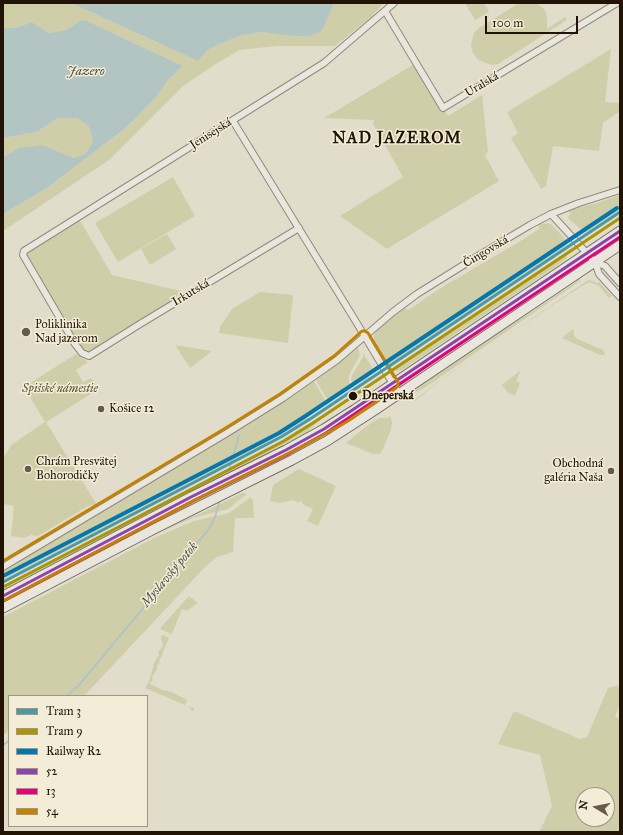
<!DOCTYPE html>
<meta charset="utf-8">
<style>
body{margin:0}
#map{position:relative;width:623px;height:835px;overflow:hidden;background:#e2ddcb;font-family:"IM FELL Great Primer",serif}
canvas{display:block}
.frame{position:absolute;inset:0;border:4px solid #211406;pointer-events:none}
.legend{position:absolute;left:8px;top:695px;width:140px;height:132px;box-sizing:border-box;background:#f3edd7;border:1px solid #9f9683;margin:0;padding:5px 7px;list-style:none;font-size:12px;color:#211406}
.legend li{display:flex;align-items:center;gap:8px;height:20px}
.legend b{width:20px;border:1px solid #9f9683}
.north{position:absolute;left:575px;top:787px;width:40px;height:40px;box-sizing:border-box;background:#f3edd7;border:1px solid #9f9683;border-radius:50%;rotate:280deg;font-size:11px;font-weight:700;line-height:16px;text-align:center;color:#211406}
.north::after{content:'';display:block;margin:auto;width:14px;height:18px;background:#655a4b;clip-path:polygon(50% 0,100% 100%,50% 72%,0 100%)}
.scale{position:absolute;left:485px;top:16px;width:93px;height:18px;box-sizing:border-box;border:2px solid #211406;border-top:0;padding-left:5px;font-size:12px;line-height:14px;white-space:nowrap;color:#211406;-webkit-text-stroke:3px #f3edd7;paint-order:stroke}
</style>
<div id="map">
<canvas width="623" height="835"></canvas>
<div class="frame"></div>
<ul class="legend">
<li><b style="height:5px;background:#4b99a6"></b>Tram 3</li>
<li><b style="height:5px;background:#ab9407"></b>Tram 9</li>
<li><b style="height:5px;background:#0377ae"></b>Railway R2</li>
<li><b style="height:5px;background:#8e44ad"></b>52</li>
<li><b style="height:5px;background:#e5007d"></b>13</li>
<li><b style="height:5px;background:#c28202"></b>54</li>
</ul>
<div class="north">N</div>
<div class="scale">100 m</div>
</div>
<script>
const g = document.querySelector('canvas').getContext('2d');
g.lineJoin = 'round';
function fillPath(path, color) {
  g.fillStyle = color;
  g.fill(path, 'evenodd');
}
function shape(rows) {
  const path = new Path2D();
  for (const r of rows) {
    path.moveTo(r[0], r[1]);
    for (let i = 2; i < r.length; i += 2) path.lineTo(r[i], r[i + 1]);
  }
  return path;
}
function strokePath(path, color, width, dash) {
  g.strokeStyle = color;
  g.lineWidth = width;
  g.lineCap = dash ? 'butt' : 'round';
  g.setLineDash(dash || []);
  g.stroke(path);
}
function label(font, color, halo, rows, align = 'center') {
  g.font = font + ' "IM FELL Great Primer",serif';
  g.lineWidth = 3;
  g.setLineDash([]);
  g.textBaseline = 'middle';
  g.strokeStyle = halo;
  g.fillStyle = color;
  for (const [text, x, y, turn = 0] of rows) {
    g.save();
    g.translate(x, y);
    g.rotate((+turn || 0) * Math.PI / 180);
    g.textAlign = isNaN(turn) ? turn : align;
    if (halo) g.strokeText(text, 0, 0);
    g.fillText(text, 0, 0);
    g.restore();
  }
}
const green = shape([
 [3,3,71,3,198,61,208,50,219,44,243,35,252,34,260,32,282,34,323,29,334,3,382,3,381,6,371,17,335,46,278,46,248,49,240,50,214,65,183,86,109,160,3,231,3,214,47,188,123,130,136,118,156,97,169,79,183,66,87,21,81,20,66,30,49,33,32,22,15,28,3,28],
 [465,3,484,3,489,12,475,20],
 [519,3,536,3,543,8,546,12,547,19,547,29,565,17,567,20,498,64,492,65,478,60,472,51,471,45,474,33,479,28],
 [611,49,605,102,620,103,620,111,603,123,599,151,553,146,546,186,541,189,511,138,518,133,507,112],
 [416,63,448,116,482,95,488,152,485,155,499,181,387,249,340,216,403,177,373,124,374,120,324,118],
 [58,118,77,118,89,127,93,142,85,154,74,158,62,154,19,148,3,157,3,138,37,132],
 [173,177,195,216,118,262,95,223],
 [620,195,620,210,585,233,568,218,570,214,569,210,597,203],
 [78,217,112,275,181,291,185,297,91,355,83,354,24,251],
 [542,223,543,224,549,223,553,226,565,239,566,246,388,365,374,343,374,336,377,330,405,308,408,310,444,286,524,239,540,228,538,225],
 [167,234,176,249,150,265,141,249],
 [569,251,566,256,567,258,555,267,402,370,396,371,392,370],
 [580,279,580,281,423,389,414,393,418,386,489,337,530,313],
 [589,280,593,281,597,283,599,282,612,296,609,298,599,286,589,282,571,293,447,375,415,401,413,401,439,381,587,281],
 [260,292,293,295,288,343,219,333,220,327,232,309],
 [573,329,574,335,577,339,603,350,605,353,604,355,600,355,562,338],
 [175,345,212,351,190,368],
 [358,348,360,355,349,375,349,387,328,401,316,380],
 [363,353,373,369,367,374,369,377,363,382,361,379,353,384,351,379,352,375,363,357],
 [76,354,88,362,76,370,83,382,91,378,99,389,46,422,97,505,88,506,38,536,31,535,25,538,11,536,14,506,3,504,3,456,6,454,11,445,45,422,24,387],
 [521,370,516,381,520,383,515,396,508,393,502,385],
 [314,381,326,402,306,415,308,419,260,447,3,580,3,571,296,394],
 [390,416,392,422,391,430,381,453,378,454,373,454,346,443,364,428,379,418,388,418],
 [319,421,306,433,262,456,263,458,3,592,3,587,262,452,312,422,314,424],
 [299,469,336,486,318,526,307,521,313,509,302,504,302,502,300,501,299,503,293,500,280,503,270,501,273,485],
 [216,492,215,494,3,602,3,600,154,522],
 [242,493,247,494,228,509,193,518,153,535,152,533,206,511],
 [251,497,253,501,254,518,235,518,233,552,217,557,206,566,84,696,9,696,9,731,3,735,3,617,154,538,194,521,229,513],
 [189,596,198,603,187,611,182,609,172,634,160,629,162,626],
 [162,635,169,638,162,654,162,657,159,659,160,662,157,666,157,670,153,675,152,681,149,683,162,690,172,692,187,700,185,705,194,708,192,712,190,707,145,688,149,681,155,661,159,655,158,652,163,646,161,637],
 [620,685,620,704,615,717,620,719,620,832,539,832,552,806,540,755,498,744,514,711,580,739,587,737,608,688],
 [583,795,607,795,607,819,583,819]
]);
const water = shape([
 [71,3,334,3,323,29,318,33,309,36,295,36,260,32,252,34,243,35,219,44,208,50,198,61],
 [81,20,87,21,183,66,169,79,156,97,136,118,123,130,47,188,3,214,3,157,19,148,42,145,74,158,85,154,93,142,89,127,77,118,58,118,37,132,3,138,3,28,15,28,32,22,49,33,66,30]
]);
const stream = shape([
 [228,474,239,435],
 [67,696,79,685,209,529,215,517,220,500],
 [3,745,9,741]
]);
const street = shape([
 [385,11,443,108,617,3],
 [233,121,358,325,399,394],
 [551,214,595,262,599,274,620,297],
 [299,228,140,324,89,356,82,353,75,344,23,255,24,251,324,63,394,3],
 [595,262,605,266,620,283],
 [3,567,227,433,283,398,337,360,393,312,417,294,478,256,530,225,551,214,579,203,620,190]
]);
const secondary = shape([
 [3,596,191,497,286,450,324,429,354,410,620,231],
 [3,608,156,528,292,460,327,441,375,410,620,245]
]);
const bus1 = shape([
 [3,596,191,497,286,450,324,429,620,231]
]);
const bus2 = shape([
 [5,600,193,501,288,454,326,433,620,237]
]);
const bus3 = shape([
 [3,561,224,429,280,394,334,356,362,331,365,331,368,333,398,382,398,385,396,388,348,421,305,445,193,501,5,600]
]);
const rail1 = shape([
 [3,576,279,433,307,415,617,208]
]);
const tram1 = shape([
 [3,582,281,437,310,419,620,212]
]);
const tram2 = shape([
 [5,586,284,441,313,423,620,218]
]);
const markers = [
 [26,332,5,"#655a4b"],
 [353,396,5,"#211406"],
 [101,409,4,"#655a4b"],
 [28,469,4,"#655a4b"],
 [611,471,4,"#655a4b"]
];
const streetNames = [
 ["Uralská",482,85,-31],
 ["Jenisejská",211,134,-32],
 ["Čingovská",486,252,-31],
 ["Irkutská",191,293,-31]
];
const poiNames = [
 ["Poliklinika",35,325],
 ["Nad jazerom",35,339],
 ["Košice 12",109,409],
 ["Chrám Presvätej",36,462],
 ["Bohorodičky",36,476],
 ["Obchodná",603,464,"right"],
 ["galéria Naša",603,478,"right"]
];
const parkNames = [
 ["Spišské námestie",60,389]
];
const stopNames = [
 ["Dneperská",362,396]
];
const waterNames = [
 ["Jazero",86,72],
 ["Myslavský potok",170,575,-50]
];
const districtNames = [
 ["NAD JAZEROM",397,139]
];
fillPath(green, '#cfcea9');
fillPath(water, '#b3c5c3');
strokePath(stream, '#b3c5c3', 2);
strokePath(street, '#8e8a7e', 8);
strokePath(secondary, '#736e64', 11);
strokePath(street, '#e9e6dd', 6);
strokePath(secondary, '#e9e6dd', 9);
strokePath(bus1, '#8e44ad', 3);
strokePath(bus2, '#e5007d', 3);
strokePath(bus3, '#c28202', 3);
strokePath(rail1, '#0377ae', 4);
strokePath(tram1, '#4b99a6', 3);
strokePath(tram2, '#ab9407', 3);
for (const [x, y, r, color] of markers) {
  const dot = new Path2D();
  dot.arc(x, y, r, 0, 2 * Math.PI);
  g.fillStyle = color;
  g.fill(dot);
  strokePath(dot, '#f3edd7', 1.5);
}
label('12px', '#211406', '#f3edd7', streetNames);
label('12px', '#211406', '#f3edd7', poiNames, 'left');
label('italic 12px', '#585136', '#f3edd7', parkNames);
label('bold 12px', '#211406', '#f3edd7', stopNames, 'left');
label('italic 13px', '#4d4e47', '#f3edd7', waterNames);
g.letterSpacing = '1px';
label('bold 16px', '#211406', '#f3edd7', districtNames);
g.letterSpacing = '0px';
</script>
